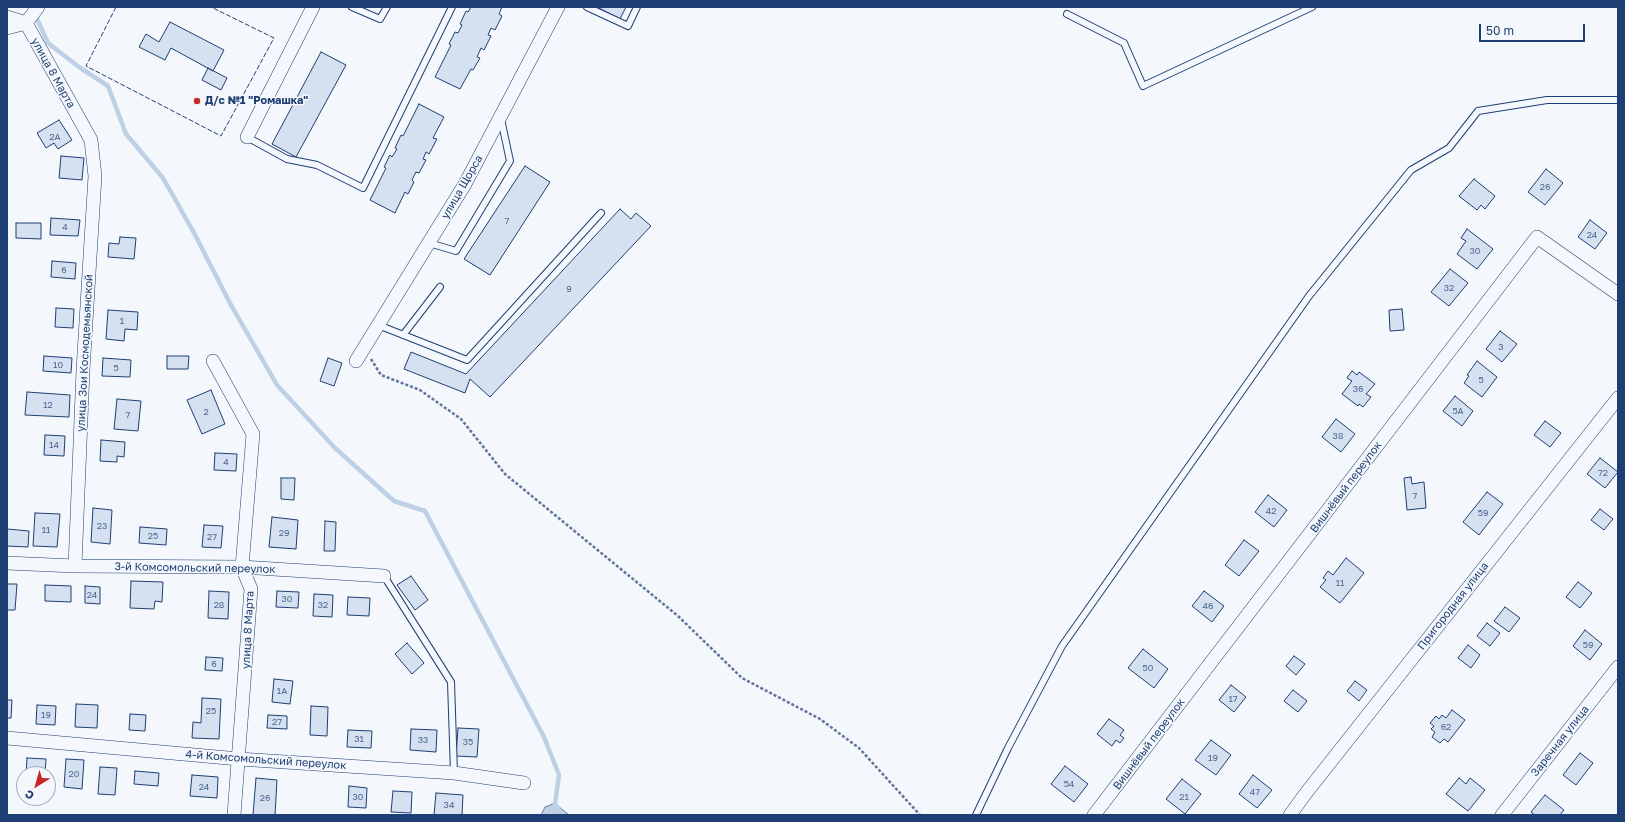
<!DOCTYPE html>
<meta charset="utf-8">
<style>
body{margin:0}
#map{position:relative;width:1625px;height:822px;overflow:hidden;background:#f4f7fb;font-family:"Golos Text",sans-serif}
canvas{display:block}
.frame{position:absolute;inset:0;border:8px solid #1d3f73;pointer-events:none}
.north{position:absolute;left:16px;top:766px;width:40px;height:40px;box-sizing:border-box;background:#f4f7fb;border:1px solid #9eadc5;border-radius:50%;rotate:217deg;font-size:11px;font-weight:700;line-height:16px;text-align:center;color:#1d3f73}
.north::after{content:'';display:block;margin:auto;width:14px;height:18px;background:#c62828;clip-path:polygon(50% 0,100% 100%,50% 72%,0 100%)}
.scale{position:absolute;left:1479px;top:24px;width:106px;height:18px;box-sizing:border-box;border:2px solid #1d3f73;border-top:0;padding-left:5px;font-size:12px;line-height:14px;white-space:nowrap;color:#1d3f73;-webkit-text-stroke:3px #f4f7fb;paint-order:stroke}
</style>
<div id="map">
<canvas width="1625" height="822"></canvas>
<div class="frame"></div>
<div class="north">С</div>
<div class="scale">50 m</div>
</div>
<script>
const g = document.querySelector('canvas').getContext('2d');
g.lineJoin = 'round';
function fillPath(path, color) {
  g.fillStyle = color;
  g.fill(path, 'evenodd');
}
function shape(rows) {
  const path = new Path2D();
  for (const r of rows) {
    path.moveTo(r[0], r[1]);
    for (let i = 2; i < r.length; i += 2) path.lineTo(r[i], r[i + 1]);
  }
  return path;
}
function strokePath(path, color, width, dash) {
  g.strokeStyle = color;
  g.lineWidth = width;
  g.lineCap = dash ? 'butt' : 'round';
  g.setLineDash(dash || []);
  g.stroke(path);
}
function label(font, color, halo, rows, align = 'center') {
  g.font = font + ' "Golos Text",sans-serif';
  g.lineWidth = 3;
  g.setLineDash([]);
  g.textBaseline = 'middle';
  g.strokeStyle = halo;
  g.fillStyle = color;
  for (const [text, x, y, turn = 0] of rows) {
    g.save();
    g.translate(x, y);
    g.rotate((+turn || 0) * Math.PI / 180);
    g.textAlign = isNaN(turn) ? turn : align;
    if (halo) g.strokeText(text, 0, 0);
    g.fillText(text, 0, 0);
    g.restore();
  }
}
const water = shape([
 [553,804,558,806,569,815,541,815,545,807,553,804]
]);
const stream = shape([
 [37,19,48,43,79,67,108,86,126,134,163,178,193,231,231,305,277,385,335,448,394,501,425,511,544,737,559,775,555,804,562,815]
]);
const building = shape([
 [471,7,502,7,499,14,502,16,495,30,491,28,488,35,491,36,484,50,481,48,477,57,480,58,473,70,471,69,460,89,435,77,451,45,449,44,455,32,458,33,462,25,460,24,466,11,468,12,471,7],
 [597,7,626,7,620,19,597,7],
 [170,22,224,50,213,71,171,48,165,60,139,47,146,34,159,42,170,22],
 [321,52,346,65,296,157,272,144,321,52],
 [208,68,227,78,221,90,202,80,208,68],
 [419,104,444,117,433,138,437,139,429,154,426,152,423,159,426,160,419,173,416,172,412,180,414,182,408,194,405,192,395,213,370,200,386,168,384,167,390,155,392,157,397,149,395,148,401,135,403,136,419,104],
 [59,120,72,140,58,149,54,143,46,148,37,133,59,120],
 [61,156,84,158,82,180,59,178,61,156],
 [525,166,550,182,490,275,464,259,525,166],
 [1546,169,1563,183,1545,205,1528,192,1546,169],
 [1474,179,1495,196,1485,209,1481,205,1477,210,1459,196,1474,179],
 [620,209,631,219,636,213,651,226,490,397,470,379,465,393,404,369,411,352,466,374,620,209],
 [51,218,80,220,78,236,50,235,51,218],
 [1590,220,1607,233,1595,249,1578,237,1590,220],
 [16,223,41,223,41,239,16,238,16,223],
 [1467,229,1493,249,1477,269,1457,254,1466,241,1461,238,1467,229],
 [120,237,136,238,134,259,108,257,109,243,119,244,120,237],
 [52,261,76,263,75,279,51,277,52,261],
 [1450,269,1468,283,1449,306,1431,292,1450,269],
 [56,308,74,309,73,328,55,327,56,308],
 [1402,309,1404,330,1390,331,1389,310,1402,309],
 [108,310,138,312,137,330,125,329,124,341,106,339,108,310],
 [1500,331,1517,344,1502,362,1486,349,1500,331],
 [44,356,72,358,71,373,43,371,44,356],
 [167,356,189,356,188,369,167,369,167,356],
 [103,358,131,360,130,377,102,376,103,358],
 [328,358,342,363,334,386,320,381,328,358],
 [1477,361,1497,377,1482,397,1464,383,1469,376,1467,375,1477,361],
 [1352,371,1357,375,1359,372,1375,384,1366,394,1371,397,1363,407,1359,404,1358,406,1342,394,1352,381,1347,378,1352,371],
 [211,390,225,424,202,434,187,400,211,390],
 [27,392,70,395,69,417,25,415,27,392],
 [1455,396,1473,411,1462,426,1443,411,1455,396],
 [117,399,141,401,138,431,114,429,117,399],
 [1336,419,1355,434,1341,452,1322,437,1336,419],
 [1545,421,1561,433,1550,447,1534,435,1545,421],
 [45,435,65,436,64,456,44,455,45,435],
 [101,440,125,442,124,457,117,456,117,462,100,461,101,440],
 [215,453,237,454,236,471,214,470,215,453],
 [1600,458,1618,472,1605,488,1587,474,1600,458],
 [1411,477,1412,484,1424,482,1426,508,1407,510,1404,478,1411,477],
 [281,478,295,478,294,500,281,499,281,478],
 [1487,492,1503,504,1479,535,1463,522,1487,492],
 [1268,495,1287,510,1274,527,1255,512,1268,495],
 [93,508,112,510,110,544,91,542,93,508],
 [1600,509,1613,519,1604,530,1591,520,1600,509],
 [35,513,60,514,57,547,33,546,35,513],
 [272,517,298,520,296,549,269,547,272,517],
 [325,521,336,522,335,551,324,551,325,521],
 [204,525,223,526,221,548,202,547,204,525],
 [140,527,167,529,166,545,139,543,140,527],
 [7,529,29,531,28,547,7,546,7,529],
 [1244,540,1259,551,1239,576,1225,565,1244,540],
 [1346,558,1364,573,1340,603,1320,587,1326,580,1323,578,1328,571,1333,575,1346,558],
 [411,576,428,600,415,610,397,585,411,576],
 [131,581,163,582,162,602,155,601,154,609,130,608,131,581],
 [1578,582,1592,593,1580,608,1566,597,1578,582],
 [7,584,17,584,15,610,7,610,7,584],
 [45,585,71,586,71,602,45,601,45,585],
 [85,586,100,587,100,604,85,603,85,586],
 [209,591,229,592,228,619,208,618,209,591],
 [277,591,299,592,298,608,276,607,277,591],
 [1204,591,1224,606,1212,622,1192,606,1204,591],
 [314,594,333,595,332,617,313,616,314,594],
 [348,597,370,598,369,616,347,615,348,597],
 [1505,607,1520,618,1509,632,1494,621,1505,607],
 [1487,623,1500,633,1490,646,1477,636,1487,623],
 [1585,630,1602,644,1590,660,1573,646,1585,630],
 [407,643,424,663,412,674,395,654,407,643],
 [1468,645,1480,655,1471,668,1458,658,1468,645],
 [1143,649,1168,669,1154,688,1128,668,1143,649],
 [1294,656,1305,664,1296,675,1286,666,1294,656],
 [206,657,223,658,222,671,205,670,206,657],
 [274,679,293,681,290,704,272,702,274,679],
 [1355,681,1367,690,1359,701,1347,691,1355,681],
 [1231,685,1246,697,1234,712,1219,700,1231,685],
 [1293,690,1307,701,1298,712,1284,701,1293,690],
 [202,698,221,699,219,739,192,738,193,722,201,723,202,698],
 [7,700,12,700,11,718,7,718,7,700],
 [76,704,98,705,97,728,75,727,76,704],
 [37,705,56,706,55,725,36,724,37,705],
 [311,706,328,707,327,736,310,735,311,706],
 [1452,710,1465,720,1448,742,1444,739,1440,743,1432,737,1435,732,1431,729,1434,726,1430,723,1436,716,1439,719,1442,715,1446,718,1452,710],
 [130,714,146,715,145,731,129,730,130,714],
 [268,715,287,716,287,729,267,728,268,715],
 [1109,719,1124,730,1120,735,1124,738,1120,743,1116,740,1112,746,1097,734,1109,719],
 [458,728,479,729,477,757,456,756,458,728],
 [411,729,437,730,436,752,410,750,411,729],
 [348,730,372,731,371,748,347,747,348,730],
 [1211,740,1231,755,1216,775,1195,760,1211,740],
 [1580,753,1593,763,1576,785,1563,775,1580,753],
 [27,758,46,759,45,774,26,774,27,758],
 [66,759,84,760,82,789,64,787,66,759],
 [1065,766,1088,784,1074,802,1051,784,1065,766],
 [100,767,117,768,115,795,98,794,100,767],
 [135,771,159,773,158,786,134,784,135,771],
 [192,775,218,777,217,798,190,796,192,775],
 [1253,775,1272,790,1257,808,1239,794,1253,775],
 [256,778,277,780,275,815,253,815,256,778],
 [1459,778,1466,784,1470,778,1485,790,1468,811,1446,794,1459,778],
 [1182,779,1201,794,1185,814,1166,799,1182,779],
 [349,786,367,788,366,808,348,807,349,786],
 [393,791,412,792,411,813,391,812,393,791],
 [436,793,463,795,462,815,434,815,436,793],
 [1545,795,1564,810,1560,815,1535,815,1531,812,1545,795]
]);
const path = shape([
 [371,359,381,375,420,390,461,419,505,474,678,616,742,678,820,719,859,748,920,815]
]);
const service = shape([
 [352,7,380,19,387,7],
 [587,7,628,26,637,7],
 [1067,14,1124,43,1143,86,1312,7],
 [247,137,287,159,317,165,363,188,452,7],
 [429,243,456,251,510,161,501,119],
 [378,325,467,360,601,213],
 [403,335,440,287],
 [384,576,451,682,454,773],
 [976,815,1008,748,1062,646,1309,296,1411,170,1449,148,1478,111,1547,100,1618,100]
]);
const minor = shape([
 [7,17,26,23,91,140,95,176,83,370,75,566],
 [7,28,26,23,38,7],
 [247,137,313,7],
 [213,361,253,434,242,567,251,589,234,815],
 [356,361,465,184,558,7],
 [7,563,75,566,242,567,384,576],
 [7,738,239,759,454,773,524,783],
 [1094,815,1537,237,1618,294],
 [1290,815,1306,793,1618,398],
 [1502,815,1618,667]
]);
const fence = shape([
 [116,7,86,66,221,136,274,38,211,7]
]);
const markers = [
 [197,101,4,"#c62828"]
];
const numberNames = [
 ["2А",55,137],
 ["26",1545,187],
 ["7",507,221],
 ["4",65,227],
 ["24",1592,235],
 ["30",1475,251],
 ["6",64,270],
 ["32",1449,288],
 ["9",569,289],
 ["1",122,321],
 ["3",1501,347],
 ["10",58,365],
 ["5",116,368],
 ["5",1481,380],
 ["36",1358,389],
 ["12",48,405],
 ["5А",1458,411],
 ["2",206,412],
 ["7",128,415],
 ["38",1338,436],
 ["14",54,445],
 ["4",226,462],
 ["72",1603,473],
 ["7",1415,496],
 ["42",1271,511],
 ["59",1483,513],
 ["23",102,526],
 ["11",46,530],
 ["29",284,533],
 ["25",153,536],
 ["27",212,537],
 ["11",1340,583],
 ["24",92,595],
 ["30",287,599],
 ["28",219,605],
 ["32",323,605],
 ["46",1208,606],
 ["59",1588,645],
 ["6",214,664],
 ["50",1148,668],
 ["1А",282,691],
 ["17",1233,699],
 ["25",211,711],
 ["19",46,715],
 ["27",277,722],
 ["62",1446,727],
 ["31",359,739],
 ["33",423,740],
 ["35",468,742],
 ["19",1213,758],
 ["20",74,774],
 ["54",1069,784],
 ["24",204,787],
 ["47",1255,792],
 ["30",358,797],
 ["21",1184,797],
 ["26",265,798],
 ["34",449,805]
];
const streetNames = [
 ["улица 8 Марта",53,73,61],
 ["улица Щорса",462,187,-60],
 ["улица Зои Космодемьянской",85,353,-87],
 ["Вишнёвый переулок",1346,487,-53],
 ["3-й Комсомольский переулок",195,568,1],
 ["Пригородная улица",1453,606,-52],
 ["улица 8 Марта",248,630,-87],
 ["Заречная улица",1560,741,-52],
 ["Вишнёвый переулок",1149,744,-53],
 ["4-й Комсомольский переулок",266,760,4]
];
const poiNames = [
 ["Д/с №1 \"Ромашка\"",205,101]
];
fillPath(water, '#bed0e5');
strokePath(water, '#687fa3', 1);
strokePath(stream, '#bed0e5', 4.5);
fillPath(building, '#d5e0f0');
strokePath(building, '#1d3f73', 1);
strokePath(service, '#1d3f73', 8);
strokePath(minor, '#1d3f73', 14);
strokePath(path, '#5e769c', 2.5, [3, 2]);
strokePath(service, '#f4f7fb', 6);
strokePath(minor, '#f4f7fb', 13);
strokePath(fence, '#1d3f73', 1, [5, 2]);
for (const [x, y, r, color] of markers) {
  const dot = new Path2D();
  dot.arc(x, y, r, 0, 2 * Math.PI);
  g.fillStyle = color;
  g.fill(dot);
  strokePath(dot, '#f4f7fb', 1.5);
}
label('9px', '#4b6792', null, numberNames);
label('11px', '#1d3f73', '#f4f7fb', streetNames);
label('bold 11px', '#1d3f73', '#f4f7fb', poiNames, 'left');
</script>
